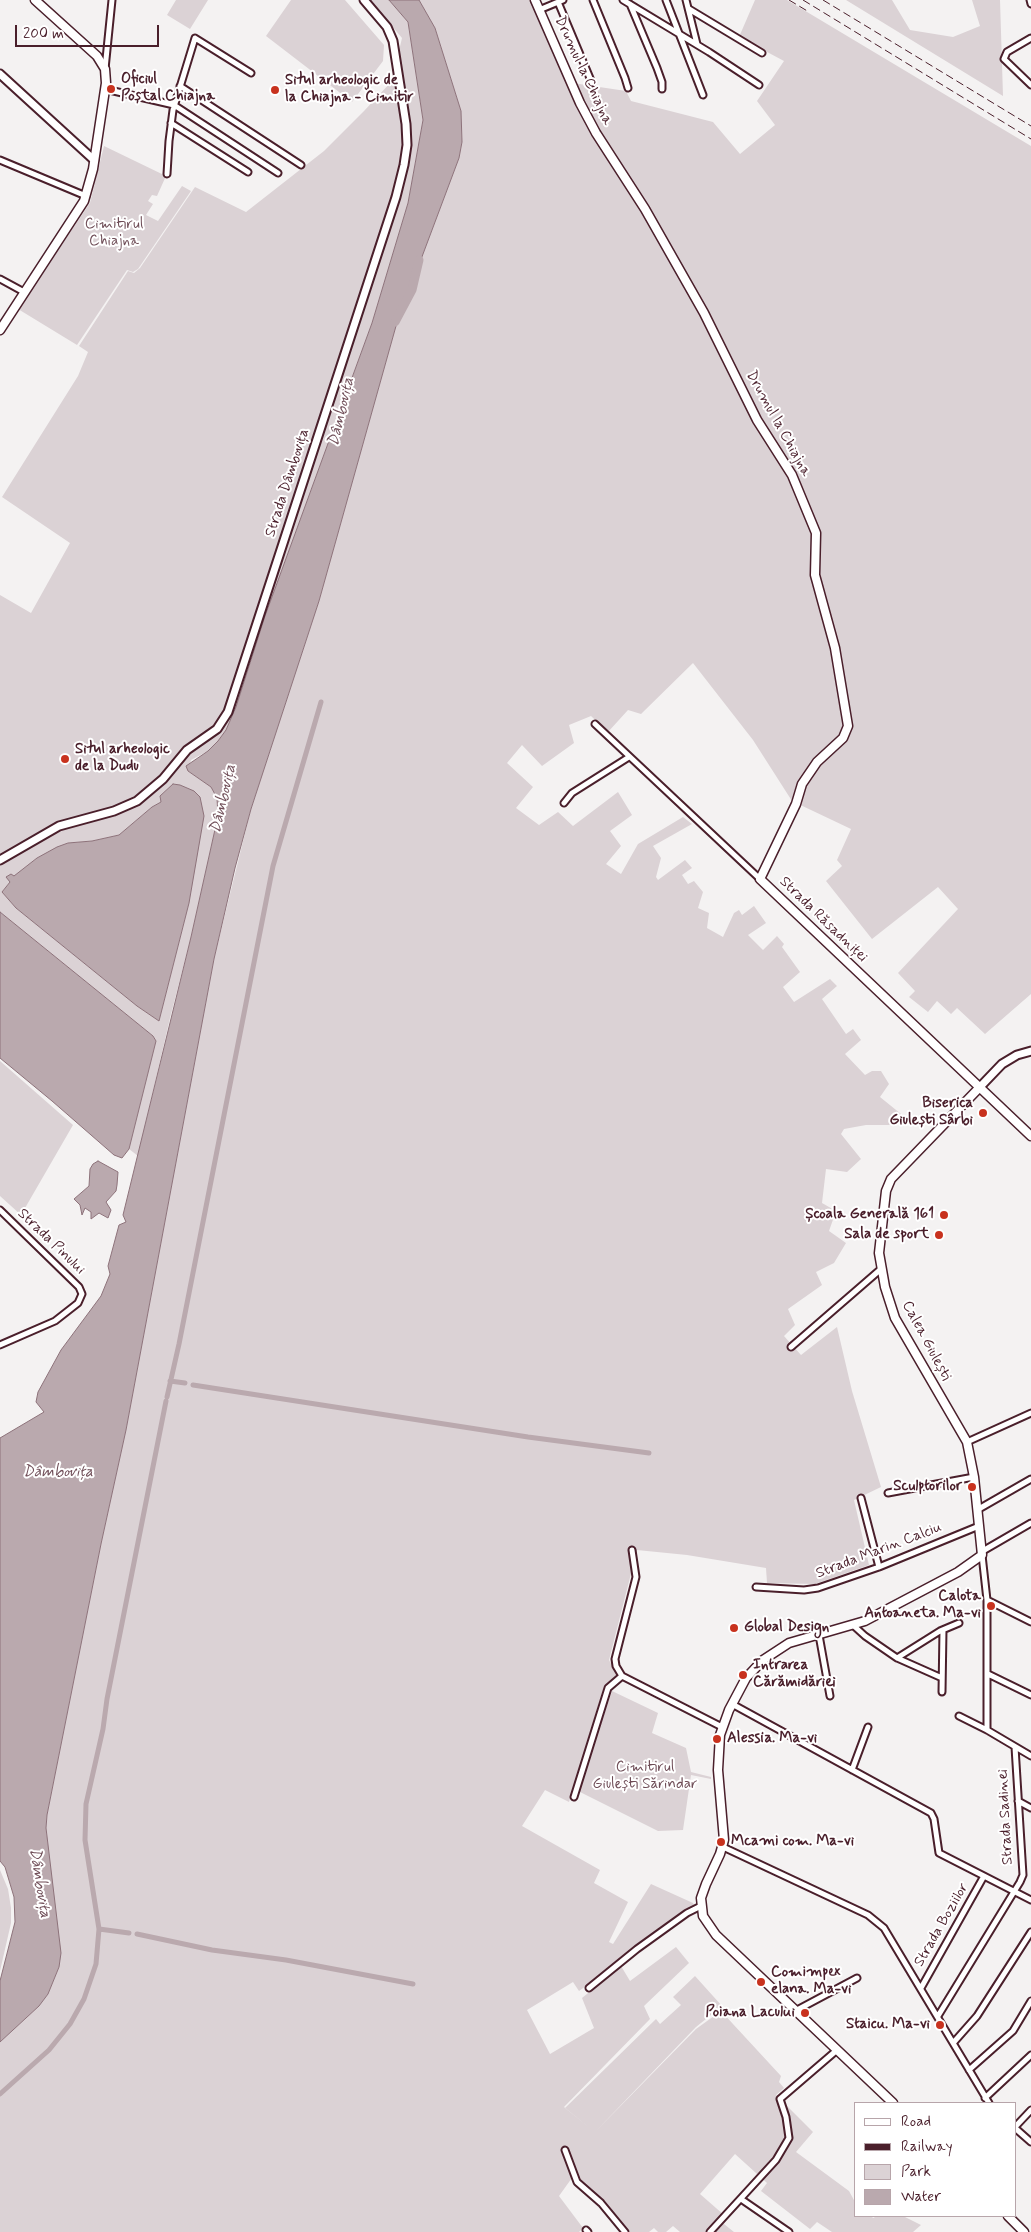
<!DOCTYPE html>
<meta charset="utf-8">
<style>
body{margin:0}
#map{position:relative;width:1031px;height:2232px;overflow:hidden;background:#f4f2f2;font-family:Mynerve,sans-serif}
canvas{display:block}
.legend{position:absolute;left:854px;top:2102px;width:162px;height:115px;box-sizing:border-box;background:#fff;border:1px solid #b7a5aa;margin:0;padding:6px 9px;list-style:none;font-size:15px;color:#4a1f2b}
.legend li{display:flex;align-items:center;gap:10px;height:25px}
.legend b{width:25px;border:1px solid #b7a5aa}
.scale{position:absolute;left:15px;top:25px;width:144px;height:22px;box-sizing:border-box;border:2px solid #4a1f2b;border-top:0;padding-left:6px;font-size:15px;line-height:18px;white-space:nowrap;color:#4a1f2b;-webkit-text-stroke:4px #fff;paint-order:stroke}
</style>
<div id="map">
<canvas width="1031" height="2232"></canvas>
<ul class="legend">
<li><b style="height:6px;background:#fff"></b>Road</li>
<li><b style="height:6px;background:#4a1f2b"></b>Railway</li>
<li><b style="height:14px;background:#dbd2d5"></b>Park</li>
<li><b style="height:14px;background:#baa9ae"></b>Water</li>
</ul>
<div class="scale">200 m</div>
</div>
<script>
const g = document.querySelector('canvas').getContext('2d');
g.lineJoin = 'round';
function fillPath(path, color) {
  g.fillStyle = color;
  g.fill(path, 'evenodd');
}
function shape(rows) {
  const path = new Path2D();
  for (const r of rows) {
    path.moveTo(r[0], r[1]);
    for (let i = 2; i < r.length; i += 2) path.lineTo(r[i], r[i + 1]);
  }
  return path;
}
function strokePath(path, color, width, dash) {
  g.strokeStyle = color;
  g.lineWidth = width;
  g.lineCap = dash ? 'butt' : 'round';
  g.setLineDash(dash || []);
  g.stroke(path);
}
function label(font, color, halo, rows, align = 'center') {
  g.font = font + ' Mynerve,sans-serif';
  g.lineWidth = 4;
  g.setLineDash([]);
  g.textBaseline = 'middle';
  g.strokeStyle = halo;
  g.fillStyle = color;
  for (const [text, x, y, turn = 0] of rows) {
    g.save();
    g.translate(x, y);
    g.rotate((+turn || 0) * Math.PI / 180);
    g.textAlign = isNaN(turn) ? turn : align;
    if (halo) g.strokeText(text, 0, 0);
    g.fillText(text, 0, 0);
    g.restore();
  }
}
const green = shape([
 [176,0,208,0,190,29,167,15],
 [291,0,345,0,384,45,383,61,352,102,266,36],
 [370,0,389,0,408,22,423,120,408,203,372,323,265,616,236,707,226,730,218,741,208,751,191,760,188,771,211,787,217,798,218,816,191,937,170,1018,138,1156,129,1149,156,1041,153,1036,0,912,0,595,31,613,70,543,2,497,78,376,88,352,79,346,128,271,134,273,140,268,195,187,246,212,324,151,364,111,392,81,402,38],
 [173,784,180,785,193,791,189,903,159,1021,137,1006,16,908,2,892,14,877,37,858,68,843,92,841,119,835,152,807,161,802,160,796],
 [419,0,532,0,566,82,626,91,631,101,713,122,740,154,775,125,757,101,784,61,739,37,755,0,787,0,1031,146,1031,994,985,1034,957,1008,951,1014,937,1001,928,1012,909,997,915,991,898,973,958,909,938,887,872,939,826,881,842,866,837,860,851,829,792,801,753,740,693,663,641,714,628,710,608,732,591,716,569,725,574,743,542,766,522,745,507,763,533,787,516,808,539,825,558,812,573,826,618,792,632,815,610,831,621,846,606,864,621,874,638,844,683,817,692,824,653,846,661,858,656,877,658,880,685,860,692,868,682,875,688,884,694,881,703,892,698,908,709,913,707,928,723,937,734,913,739,910,742,915,754,906,766,923,748,935,763,950,777,936,784,944,782,947,800,972,783,987,794,1002,830,979,837,986,822,999,846,1034,853,1029,861,1040,845,1054,865,1075,872,1071,881,1071,889,1084,880,1097,901,1114,889,1125,866,1125,844,1129,841,1134,861,1159,847,1172,826,1169,822,1203,836,1211,829,1231,846,1243,834,1263,816,1272,822,1285,788,1309,795,1325,784,1336,801,1355,837,1327,852,1391,881,1487,854,1500,869,1565,815,1584,767,1583,766,1568,687,1555,637,1550,609,1660,618,1677,604,1686,569,1802,545,1790,522,1826,600,1870,594,1883,628,1902,609,1942,613,1944,651,1884,693,1903,694,1906,579,1991,573,1982,527,2010,550,2054,594,2028,582,1998,621,1966,630,1981,676,1947,689,1963,644,2006,650,2019,564,2107,590,2128,565,2108,656,2019,660,2024,681,2005,673,1997,695,1976,722,2006,696,2027,595,2132,696,2029,721,2011,781,2076,779,2082,784,2088,776,2095,813,2132,796,2152,849,2191,855,2202,855,2216,869,2216,874,2218,875,2216,903,2216,921,2225,913,2232,832,2232,817,2222,810,2229,761,2191,767,2183,735,2154,700,2194,724,2215,719,2220,734,2232,680,2232,673,2226,666,2232,658,2232,654,2228,649,2232,630,2232,605,2201,574,2175,559,2196,583,2228,579,2232,0,2232,0,2042,39,2006,48,1994,59,1967,46,1828,47,1815,101,1544,126,1430,214,959,251,809,319,601,396,326,459,158,462,142,461,111,435,28],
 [846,0,892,0,910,30,953,37,980,26,972,0,1000,0,1003,96],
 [104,146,166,176,157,196,152,195,148,201,153,204,146,215,158,221,182,186,191,191,138,269,133,272,127,270,77,345,18,309,90,203],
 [0,1061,73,1125,21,1215,0,1196],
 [612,1691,658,1713,652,1733,686,1748,691,1772,711,1777,711,1779,691,1775,683,1830,658,1831,578,1791],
 [0,1870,8,1889,11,1908,11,1923,0,1971]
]);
const water = shape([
 [389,0,419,0,435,28,461,111,462,142,459,158,396,326,319,601,251,809,235,868,214,959,126,1430,101,1544,47,1815,46,1828,61,1953,59,1967,48,1994,39,2006,0,2042,0,1981,15,1922,14,1897,5,1867,0,1861,0,1438,44,1412,36,1402,38,1392,61,1350,101,1296,110,1274,108,1266,119,1225,126,1222,123,1215,191,937,218,816,217,798,211,787,188,771,186,766,208,751,218,741,226,730,236,707,265,616,372,323,408,203,423,120,408,22,389,0],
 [173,784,180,785,194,791,200,797,204,816,189,903,159,1021,137,1006,16,908,2,892,10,882,6,877,11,874,14,876,37,858,57,847,68,843,92,841,119,835,152,807,161,802,160,796,173,784],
 [0,912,153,1036,156,1041,129,1149,122,1158,114,1155,52,1101,0,1058,0,912],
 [98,1161,118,1172,117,1185,116,1191,106,1202,111,1210,108,1218,99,1213,91,1219,91,1212,85,1208,82,1215,80,1205,74,1199,89,1186,90,1169,93,1164,98,1161]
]);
const canal = shape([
 [170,1381,185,1383],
 [193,1385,528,1437,649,1453],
 [167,1397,179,1344,273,866,321,702],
 [99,1929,129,1933],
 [137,1934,212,1950,286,1960,413,1984],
 [0,2094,49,2050,70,2024,84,1999,96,1964,99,1929,85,1840,86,1804,103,1729,107,1699,166,1401]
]);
const river = shape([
 [395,322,412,290,419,260]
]);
const minor = shape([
 [593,0,625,78,628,88],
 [623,0,709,52,759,85],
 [666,0,703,95],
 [686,0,697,44],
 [1030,0,1031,4],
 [558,2,592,83],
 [630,4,657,68,662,82,662,89],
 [689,9,762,53],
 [539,10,563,0],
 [1031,38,1007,52,1004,59,1031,85],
 [105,69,112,0],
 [180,86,301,165],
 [105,89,174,105,278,173],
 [171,123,248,172],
 [0,160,86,196],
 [167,174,169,141,173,110,195,38,251,73],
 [0,279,24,292],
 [595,724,760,879],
 [564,803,572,793,629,757],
 [0,1210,79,1287,82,1294,78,1303,55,1321,0,1345],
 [791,1347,881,1269],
 [967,1442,1031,1413],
 [888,1493,974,1477],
 [861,1498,879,1567],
 [977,1510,1031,1479],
 [981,1552,1031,1523],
 [982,1555,987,1600,987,1730],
 [756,1587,804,1590,818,1588,879,1567,979,1526],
 [987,1600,1031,1622],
 [854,1626,865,1636,897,1658,942,1678],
 [819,1635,830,1696],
 [897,1658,940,1631,959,1623],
 [988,1674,1031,1695],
 [622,1676,722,1727],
 [942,1692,943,1630],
 [732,1704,931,1813,934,1819,939,1853,1031,1900],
 [959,1716,987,1730,1031,1756],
 [852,1770,868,1727],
 [574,1797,608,1688,622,1676,616,1666,615,1659,636,1577,632,1550],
 [1018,1801,1031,1808],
 [723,1847,868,1915,884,1928,989,2103],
 [589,1988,637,1949,687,1913,701,1906],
 [921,1988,984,1876],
 [797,2010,857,1978],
 [938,2016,1020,1882,1023,1875,1015,1747],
 [954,2042,977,2016,1031,1932],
 [969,2070,1013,2031,1031,2001],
 [985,2098,1031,2055],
 [1015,2127,1031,2110],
 [1015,2128,1031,2142],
 [565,2150,577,2182,601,2203,625,2232],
 [741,2199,789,2232],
 [586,2230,588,2232],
 [710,2232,776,2160,789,2138,786,2117,780,2099,837,2050]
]);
const tertiary = shape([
 [0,74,94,160],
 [0,860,59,826,114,811,137,801,163,779,187,750,217,729,228,712,396,197,404,165,407,145,406,124,393,41,387,27,364,0],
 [979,1088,1002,1064,1017,1055,1031,1051]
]);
const secondary = shape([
 [535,0,580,103,596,133,645,209,704,313,757,420,792,475,816,533,815,575,835,648,848,726,843,738,817,762,802,784,796,804,760,879,1031,1136],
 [0,330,84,201,93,169,106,83,105,69,97,56,35,0],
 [893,2103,716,1935,703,1916,701,1898,706,1884,720,1854,724,1840,718,1770,720,1735,729,1710,746,1678,763,1660,789,1643,865,1621,958,1572,982,1555,974,1477,967,1442,895,1318,885,1287,879,1253,886,1191,891,1179,979,1088],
 [1008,2216,1024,2232]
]);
const rail = shape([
 [789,0,809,12],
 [803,0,1031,139],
 [823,0,1031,126]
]);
const markers = [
 [111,89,5,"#c8321e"],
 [275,90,5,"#c8321e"],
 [65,759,5,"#c8321e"],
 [983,1113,5,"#c8321e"],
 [944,1215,5,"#c8321e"],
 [939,1235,5,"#c8321e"],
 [972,1487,5,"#c8321e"],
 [991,1606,5,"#c8321e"],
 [734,1628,5,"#c8321e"],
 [743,1675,5,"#c8321e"],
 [717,1739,5,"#c8321e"],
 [721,1842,5,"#c8321e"],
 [761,1982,5,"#c8321e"],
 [805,2013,5,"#c8321e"],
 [940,2025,5,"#c8321e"]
];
const streetNames = [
 ["Drumul la Chiajna",583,71,65],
 ["Drumul la Chiajna",778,424,61],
 ["Strada Dâmbovița",288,483,-72],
 ["Strada Răsadniței",823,920,44],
 ["Strada Pinului",51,1242,44],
 ["Calea Giulești",926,1341,62],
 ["Strada Marin Calciu",879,1551,-21],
 ["Strada Sadinei",1006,1817,-93],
 ["Strada Boziilor",942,1925,-60]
];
const poiNames = [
 ["Oficiul",121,80],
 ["Poștal Chiajna",121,97],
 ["Situl arheologic de",285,81],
 ["la Chiajna - Cimitir",285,98],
 ["Situl arheologic",75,750],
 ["de la Dudu",75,767],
 ["Biserica",973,1104,"right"],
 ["Giulești Sârbi",973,1121,"right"],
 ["Școala Generală 161",934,1215,"right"],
 ["Sala de sport",929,1235,"right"],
 ["Sculptorilor",962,1487,"right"],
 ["Calota",981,1597,"right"],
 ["Antoaneta. Ma-vi",981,1614,"right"],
 ["Global Design",744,1628],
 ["Intrarea",753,1666],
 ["Cărămidăriei",753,1683],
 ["Alessia. Ma-vi",727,1739],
 ["Mcami com. Ma-vi",731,1842],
 ["Comimpex",771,1973],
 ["elana. Ma-vi",771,1990],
 ["Poiana Lacului",795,2013,"right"],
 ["Staicu. Ma-vi",930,2025,"right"]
];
const parkNames = [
 ["Cimitirul",114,225],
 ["Chiajna",114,242],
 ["Cimitirul",645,1768],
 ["Giulești Sărindar",645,1785]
];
const waterNames = [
 ["Dâmbovița",342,412,-77],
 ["Dâmbovița",224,799,-77],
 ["Dâmbovița",58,1473],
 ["Dâmbovița",39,1883,81]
];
fillPath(green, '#dbd2d5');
fillPath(water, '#baa9ae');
strokePath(water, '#8d727a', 1);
strokePath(canal, '#baa9ae', 5);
strokePath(river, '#baa9ae', 9);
strokePath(minor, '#4a1f2b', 9);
strokePath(tertiary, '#4a1f2b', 11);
strokePath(secondary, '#4a1f2b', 11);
strokePath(minor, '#fff', 5);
strokePath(tertiary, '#fff', 7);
strokePath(secondary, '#fff', 8);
strokePath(rail, '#4a1f2b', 1, [8, 4]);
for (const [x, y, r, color] of markers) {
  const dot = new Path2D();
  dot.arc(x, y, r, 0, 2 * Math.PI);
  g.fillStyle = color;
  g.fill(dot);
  strokePath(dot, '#fff', 2);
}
label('15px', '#4a1f2b', '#fff', streetNames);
label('bold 15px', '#4a1f2b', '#fff', poiNames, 'left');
label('15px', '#6e4c56', '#fff', parkNames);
label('italic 16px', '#714f59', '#fff', waterNames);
</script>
